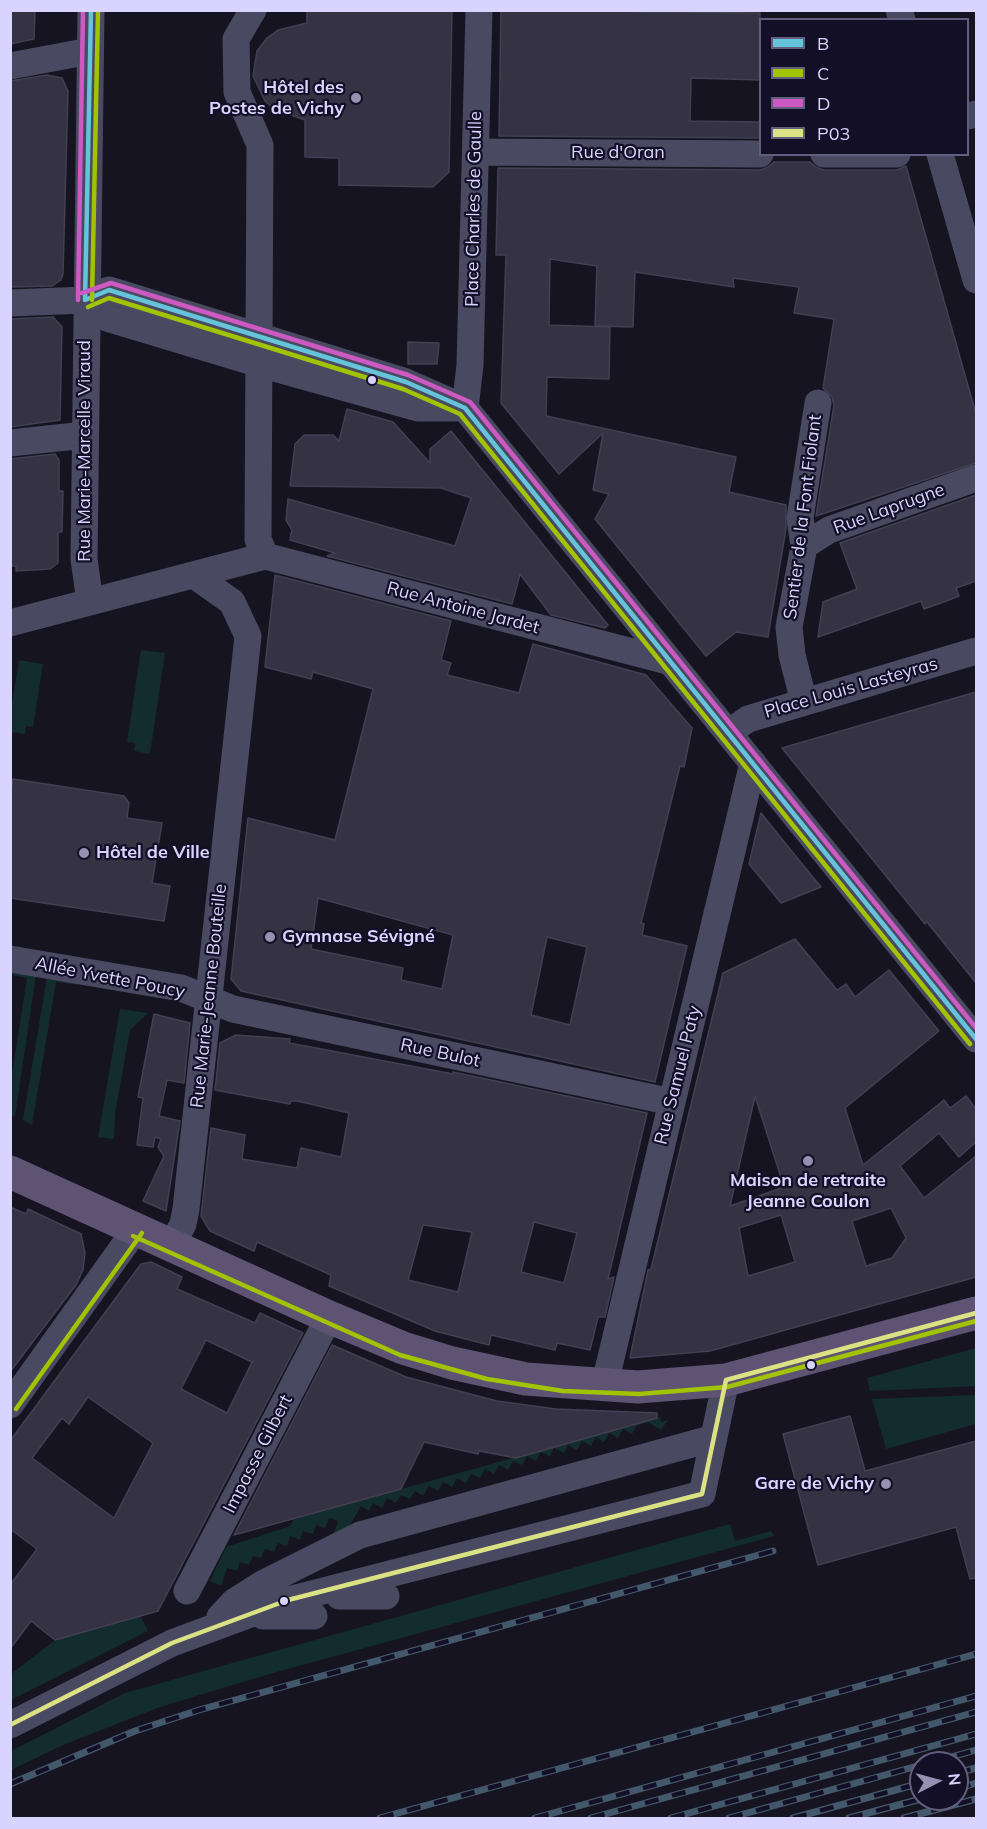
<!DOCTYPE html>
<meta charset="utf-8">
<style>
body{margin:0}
#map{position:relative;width:987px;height:1829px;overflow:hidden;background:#161421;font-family:Mulish,sans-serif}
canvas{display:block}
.frame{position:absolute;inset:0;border:12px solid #d9d4ff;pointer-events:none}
.legend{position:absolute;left:759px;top:18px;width:210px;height:138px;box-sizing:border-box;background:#130f26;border:2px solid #625e7d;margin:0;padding:8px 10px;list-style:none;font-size:18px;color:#d9d4ff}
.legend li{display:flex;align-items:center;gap:12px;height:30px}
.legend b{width:30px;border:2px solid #625e7d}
.north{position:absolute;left:909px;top:1751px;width:60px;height:60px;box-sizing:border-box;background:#130f26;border:2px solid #625e7d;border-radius:50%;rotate:84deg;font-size:16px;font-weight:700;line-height:24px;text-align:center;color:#d9d4ff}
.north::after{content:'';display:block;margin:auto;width:21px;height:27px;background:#9591b1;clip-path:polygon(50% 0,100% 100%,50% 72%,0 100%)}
</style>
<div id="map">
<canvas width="987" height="1829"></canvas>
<div class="frame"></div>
<ul class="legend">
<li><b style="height:8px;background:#66c4da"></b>B</li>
<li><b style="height:8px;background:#a2c301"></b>C</li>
<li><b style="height:8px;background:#cc5ac2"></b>D</li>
<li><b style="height:8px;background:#dbe283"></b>P03</li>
</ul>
<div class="north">N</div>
</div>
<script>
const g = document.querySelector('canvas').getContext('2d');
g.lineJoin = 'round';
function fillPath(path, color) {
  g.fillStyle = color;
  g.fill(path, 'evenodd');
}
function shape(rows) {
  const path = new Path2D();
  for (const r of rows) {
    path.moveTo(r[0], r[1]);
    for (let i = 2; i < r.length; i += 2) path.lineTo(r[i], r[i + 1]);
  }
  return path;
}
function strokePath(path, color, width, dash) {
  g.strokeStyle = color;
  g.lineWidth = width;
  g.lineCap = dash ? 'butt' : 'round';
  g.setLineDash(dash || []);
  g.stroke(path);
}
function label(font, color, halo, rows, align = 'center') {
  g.font = font + ' Mulish,sans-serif';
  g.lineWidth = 4.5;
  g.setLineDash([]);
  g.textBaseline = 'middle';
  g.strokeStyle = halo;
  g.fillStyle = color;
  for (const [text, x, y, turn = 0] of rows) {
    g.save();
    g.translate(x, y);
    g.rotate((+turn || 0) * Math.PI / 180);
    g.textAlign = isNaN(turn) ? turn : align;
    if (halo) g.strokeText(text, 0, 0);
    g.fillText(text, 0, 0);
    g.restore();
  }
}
const green = shape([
 [141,650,165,653,150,754,134,751,135,743,127,742],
 [19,660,43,664,33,727,26,726,25,734,11,732,11,710],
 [10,971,36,975,15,1117,11,1115,11,1080,27,978,11,975],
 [47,977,78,982,77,985,56,982,32,1125,23,1120],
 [120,1009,148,1013,130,1030,115,1114,114,1139,98,1137],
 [976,1348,976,1386,870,1391,867,1378],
 [976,1395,976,1424,886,1449,872,1399],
 [660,1417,661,1422,668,1420,661,1430,648,1422,636,1426,632,1434,623,1429,618,1438,609,1433,604,1442,596,1437,591,1446,582,1441,577,1450,568,1445,564,1453,554,1448,550,1457,541,1452,536,1461,527,1456,522,1465,513,1461,508,1470,499,1465,494,1474,485,1469,480,1478,471,1474,466,1483,457,1478,452,1487,443,1482,438,1491,429,1486,423,1496,415,1491,410,1499,401,1495,396,1503,387,1498,382,1508,373,1503,369,1511,361,1506,346,1532,332,1538,338,1521,329,1518,325,1528,316,1525,313,1534,303,1531,300,1540,290,1536,287,1546,278,1543,274,1552,265,1549,261,1558,253,1556,249,1565,240,1562,237,1571,227,1568,221,1586,210,1581,226,1547,290,1526,294,1519],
 [730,1524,735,1541,771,1531,774,1536,266,1675,160,1707,63,1745,11,1770,11,1751,125,1693],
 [140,1615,148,1631,11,1700,11,1674,55,1640]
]);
const building = shape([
 [10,10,35,10,34,39,10,44,10,10],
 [307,10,452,10,449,172,433,187,339,185,339,158,305,157,305,120,274,109,265,101,253,76,257,51,267,38,278,30,307,23,307,10],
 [501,10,760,13,760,80,691,78,690,121,760,122,760,138,499,136,501,10],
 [47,75,62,78,68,91,63,274,61,280,52,286,10,287,10,81,47,75],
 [774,162,810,162,816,167,824,170,897,170,906,166,976,414,976,463,816,516,834,405,832,397,823,388,834,319,794,313,799,287,733,278,734,287,635,272,633,327,595,326,597,266,550,259,549,325,610,327,609,379,547,377,546,416,736,457,729,492,786,505,786,529,768,637,736,632,706,656,595,519,609,494,593,490,603,433,559,474,501,403,506,255,496,255,498,168,760,170,768,167,774,162],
 [53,317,62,327,60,420,10,427,10,319,53,317],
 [408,342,439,343,437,364,408,364,408,342],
 [347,409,393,422,430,463,430,449,451,431,608,625,605,628,551,615,520,574,512,604,327,556,335,553,290,540,292,530,286,520,288,499,455,546,471,498,441,488,290,486,295,444,304,435,333,435,339,441,347,409],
 [55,454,59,460,59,491,63,491,62,532,58,532,58,563,50,569,16,571,16,566,10,566,10,459,55,454],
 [976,495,976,581,956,588,959,596,941,603,924,609,921,601,818,637,823,602,857,589,840,543,976,495],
 [275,575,451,621,441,660,451,663,447,675,519,693,533,644,646,675,692,728,684,767,680,766,641,923,644,924,642,935,687,946,655,1082,241,991,231,979,248,818,335,840,373,689,313,672,311,679,265,667,275,575],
 [318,898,453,935,442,989,401,980,403,968,311,949,318,898],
 [547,937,587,947,570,1025,531,1015,547,937],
 [976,692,976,983,927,922,925,924,782,748,976,692],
 [13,779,124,796,129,803,127,818,162,823,152,883,170,886,164,921,10,898,10,795,13,779],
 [761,813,785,843,821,887,781,903,749,864,761,813],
 [795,939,837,990,846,984,855,997,889,970,939,1031,845,1108,863,1165,944,1100,950,1108,966,1096,976,1109,976,1142,959,1157,939,1133,900,1166,924,1198,976,1156,976,1277,710,1351,630,1358,648,1270,651,1269,723,973,795,939],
 [755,1096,784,1187,730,1206,755,1096],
 [891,1208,906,1238,892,1258,866,1266,852,1221,891,1208],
 [781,1215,795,1262,748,1276,739,1228,781,1215],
 [154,1014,190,1023,184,1083,167,1080,159,1116,180,1121,166,1211,143,1201,164,1156,158,1147,161,1139,155,1137,153,1147,137,1145,143,1098,138,1097,154,1014],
 [236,1035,290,1039,289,1043,311,1047,453,1074,453,1072,647,1113,608,1279,614,1277,605,1317,598,1317,590,1350,557,1343,555,1350,491,1335,489,1345,435,1331,329,1286,331,1275,257,1242,254,1251,210,1231,201,1216,211,1128,245,1135,242,1159,297,1168,301,1148,341,1157,349,1113,297,1101,291,1101,290,1104,215,1090,220,1043,236,1035],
 [534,1222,577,1233,564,1283,521,1272,534,1222],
 [423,1225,472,1232,458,1292,408,1280,423,1225],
 [10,1207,26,1214,28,1209,81,1234,85,1253,83,1270,76,1285,10,1372,10,1207],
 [151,1262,182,1277,177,1289,255,1323,260,1313,303,1333,158,1611,55,1640,31,1621,10,1649,10,1585,37,1549,10,1529,10,1441,141,1264,151,1262],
 [206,1340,252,1362,227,1413,181,1389,206,1340],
 [88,1397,153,1443,114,1518,32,1458,62,1418,69,1424,88,1397],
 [332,1345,406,1377,497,1401,556,1409,657,1413,657,1418,516,1458,479,1451,478,1454,424,1442,401,1489,234,1535,332,1345],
 [850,1416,865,1471,976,1441,976,1578,970,1579,956,1527,818,1565,783,1434,850,1416]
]);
const minor = shape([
 [253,10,236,39,237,92,260,145,258,539,265,556],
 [899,10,902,20],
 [10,66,90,51],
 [968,116,976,114],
 [476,152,760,154],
 [824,154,897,154],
 [940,154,976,280],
 [85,300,107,318,260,364,418,408,455,408],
 [10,303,85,300,109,290,406,382,465,408,976,1039],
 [465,408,470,365,479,10],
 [10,443,85,435],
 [804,546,829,530,976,478],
 [90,602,84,559,91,10],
 [10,623,265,556,671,662],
 [804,702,792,655,789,627,804,546,800,518,818,403],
 [728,733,748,719,976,651],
 [10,959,181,988,233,1009,672,1102],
 [172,1245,183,1224,186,1209,248,636,232,602,194,575],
 [604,1387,753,763],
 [10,1405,136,1229],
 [187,1591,329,1317],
 [339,1596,386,1596],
 [263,1616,314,1616],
 [220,1617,234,1602,264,1583,360,1535,714,1438],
 [10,1725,172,1643,288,1600,702,1494,726,1380]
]);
const major = shape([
 [10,1172,329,1317,403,1348,452,1363,526,1379,638,1387,726,1380,976,1313]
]);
const rail = shape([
 [930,1763,976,1750],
 [957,1773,976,1768],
 [10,1784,135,1731,199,1710,773,1551],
 [957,1789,976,1783],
 [380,1818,976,1654],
 [535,1818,976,1696],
 [591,1818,976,1712],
 [671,1818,976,1734],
 [729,1818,921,1765],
 [793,1818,921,1783],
 [849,1818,921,1799],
 [904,1818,976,1799]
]);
const bus1 = shape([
 [85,300,109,290,406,382,465,408,976,1039],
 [85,300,91,10]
]);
const bus2 = shape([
 [92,300,98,10],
 [88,307,109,298,403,389,460,414,970,1044],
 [133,1236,400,1355,487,1379,563,1391,639,1394,727,1387,976,1321],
 [16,1409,142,1233]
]);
const bus3 = shape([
 [82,293,111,283,408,375,470,402,976,1028],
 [78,300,83,10]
]);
const bus4 = shape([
 [10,1725,172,1643,288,1600,702,1494,726,1380,976,1313]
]);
const markers = [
 [356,98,6,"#9591b1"],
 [372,380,5,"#d9d4ff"],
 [84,853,6,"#9591b1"],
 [270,937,6,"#9591b1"],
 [808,1161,6,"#9591b1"],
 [811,1365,5,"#d9d4ff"],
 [886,1484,6,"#9591b1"],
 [284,1601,5,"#d9d4ff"]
];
const poiNames = [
 ["Hôtel des",344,88],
 ["Postes de Vichy",344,109],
 ["Hôtel de Ville",96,853,"left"],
 ["Gymnase Sévigné",282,937,"left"],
 ["Maison de retraite",808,1181,"center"],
 ["Jeanne Coulon",808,1202,"center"],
 ["Gare de Vichy",874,1484]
];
const streetNames = [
 ["Rue d'Oran",618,153],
 ["Place Charles de Gaulle",474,209,-89],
 ["Rue Marie-Marcelle Viraud",85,451,-90],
 ["Rue Laprugne",889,509,-20],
 ["Sentier de la Font Fiolant",803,517,-83],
 ["Rue Antoine Jardet",463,608,15],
 ["Place Louis Lasteyras",851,688,-16],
 ["Allée Yvette Poucy",110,978,11],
 ["Rue Marie-Jeanne Bouteille",209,996,-84],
 ["Rue Bulot",440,1053,12],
 ["Rue Samuel Paty",678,1075,-76],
 ["Impasse Gilbert",258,1454,-63]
];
fillPath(green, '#132c2d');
fillPath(building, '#343243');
strokePath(building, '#433f54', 1.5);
strokePath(minor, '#4a4962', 27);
strokePath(major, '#5e5373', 33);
strokePath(rail, '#43596b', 7);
strokePath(rail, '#130f26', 4.5, [14]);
strokePath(bus1, '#66c4da', 4.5);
strokePath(bus2, '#a2c301', 4.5);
strokePath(bus3, '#cc5ac2', 4.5);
strokePath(bus4, '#dbe283', 4.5);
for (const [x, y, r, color] of markers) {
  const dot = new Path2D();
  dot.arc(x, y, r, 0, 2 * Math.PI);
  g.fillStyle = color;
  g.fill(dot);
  strokePath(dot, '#130f26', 2);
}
label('bold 18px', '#d9d4ff', '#130f26', poiNames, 'right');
label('18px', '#d9d4ff', '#130f26', streetNames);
</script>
